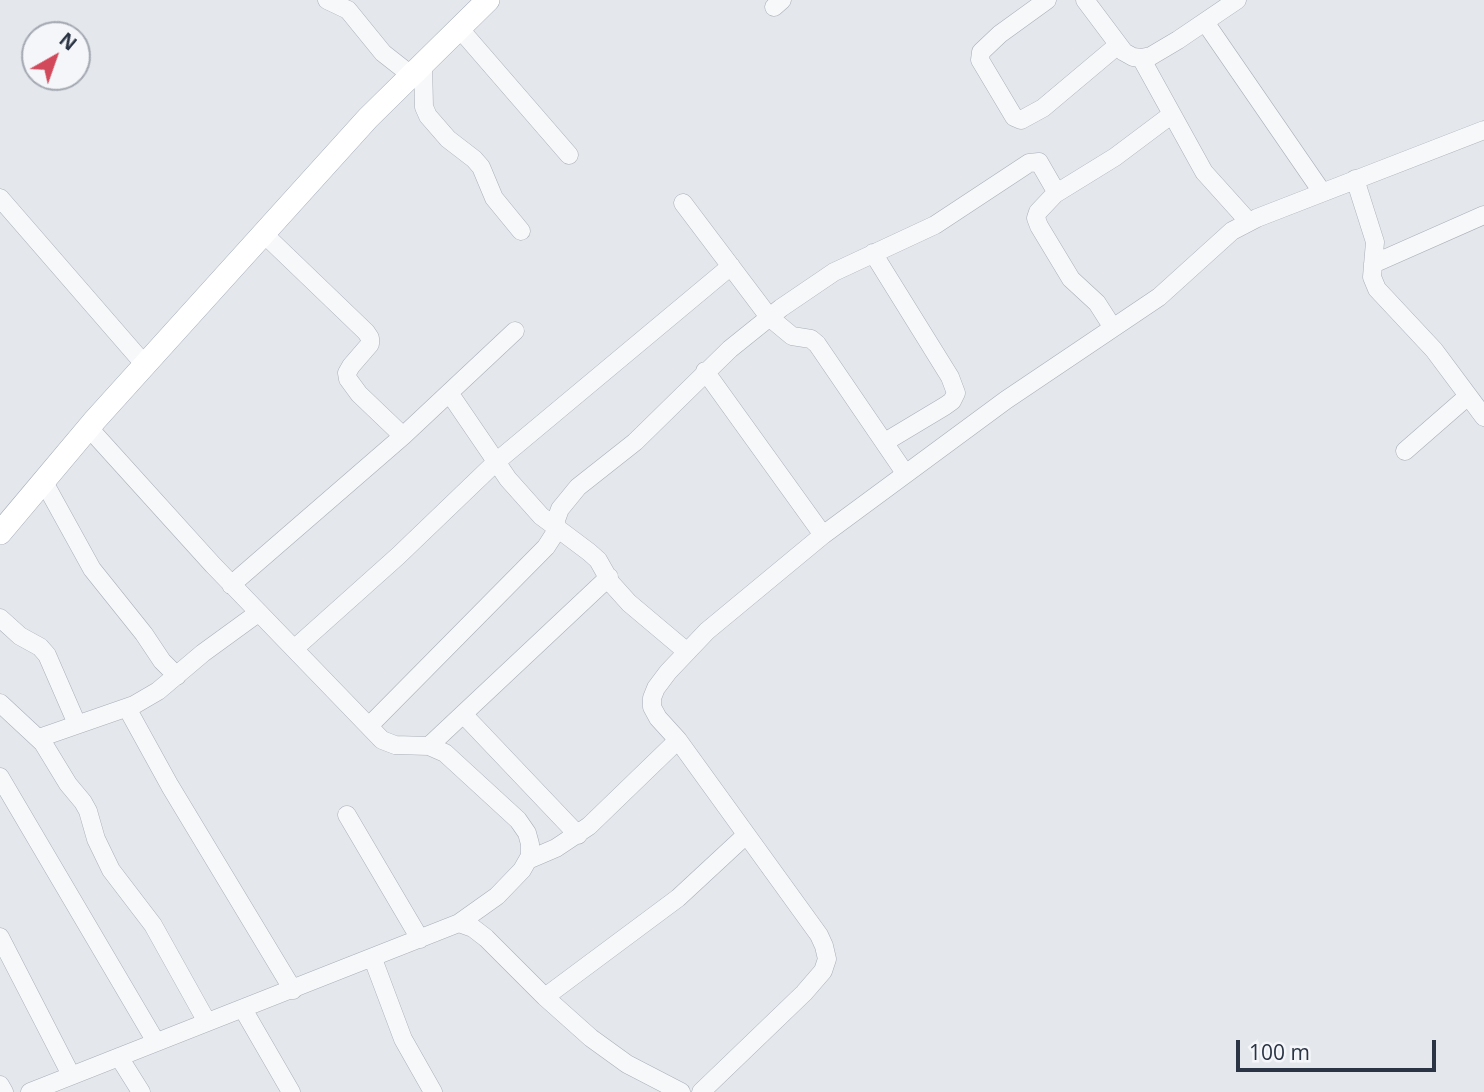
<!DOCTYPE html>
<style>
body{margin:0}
#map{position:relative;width:1484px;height:1092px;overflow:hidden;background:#e4e7ec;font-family:"Open Sans",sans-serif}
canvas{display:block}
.north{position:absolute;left:21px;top:21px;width:70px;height:70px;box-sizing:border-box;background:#f4f6f9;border:2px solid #a4a8b1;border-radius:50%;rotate:40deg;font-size:19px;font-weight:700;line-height:28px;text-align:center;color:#2b3445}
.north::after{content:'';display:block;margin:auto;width:24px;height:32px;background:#d1495b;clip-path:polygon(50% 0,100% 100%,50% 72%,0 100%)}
.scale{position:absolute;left:1236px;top:1040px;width:200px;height:32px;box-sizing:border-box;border:4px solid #2b3445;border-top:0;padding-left:9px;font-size:21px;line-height:24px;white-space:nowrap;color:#2b3445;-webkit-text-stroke:5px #f4f6f9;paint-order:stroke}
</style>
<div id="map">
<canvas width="1484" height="1092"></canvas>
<div class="north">N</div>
<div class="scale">100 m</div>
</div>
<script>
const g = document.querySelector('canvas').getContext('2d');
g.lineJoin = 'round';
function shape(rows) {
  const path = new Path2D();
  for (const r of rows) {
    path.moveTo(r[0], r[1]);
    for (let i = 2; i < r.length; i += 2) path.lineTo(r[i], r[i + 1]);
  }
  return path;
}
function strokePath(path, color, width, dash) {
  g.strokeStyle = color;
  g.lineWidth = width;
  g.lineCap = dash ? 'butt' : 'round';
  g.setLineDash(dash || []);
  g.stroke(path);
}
const minor = shape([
 [327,0,348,10,383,53,411,75],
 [1047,0,1000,34,981,52,980,60,1014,117,1021,120,1043,108,1118,45],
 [1085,0,1124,52,1133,57,1141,58,1151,56,1178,40,1237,0],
 [774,7,782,0],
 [1205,22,1322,192],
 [459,28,569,155],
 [1141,58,1204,172,1249,222],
 [423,63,424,107,428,116,448,139,474,159,481,167,494,198,521,231],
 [1355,179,1375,242,1372,277,1377,289,1434,350,1484,417],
 [1055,194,1115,157,1171,115],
 [0,198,145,365],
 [683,203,769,317,792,336,811,339,817,344,905,473],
 [264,234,366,332,370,338,370,344,351,366,347,373,348,379,359,394,403,436],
 [873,253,950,377,956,393,952,401,945,406,885,442],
 [1373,264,1484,215],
 [705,371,823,535],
 [450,394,508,479,541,516,589,552,598,560,611,583,629,603,686,651],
 [89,428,213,565,382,740,395,745,429,746,445,753,518,820,527,833,530,844,530,856,522,870,497,896,459,923],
 [1405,451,1468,396],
 [44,482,92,569,144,634,162,661,177,676],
 [231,585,403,436,515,331],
 [0,618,20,636,40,647,47,655,77,724],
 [294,649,398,556,496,462,731,266],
 [0,703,43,743,68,784,83,802,88,811,96,839,111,870,153,925,207,1022],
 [127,708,170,786,293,990],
 [463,714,578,835],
 [369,726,546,547,557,530,556,520,560,509,578,487,635,442,730,349,781,308,834,272,935,225,1029,163,1039,162,1054,188,1055,194,1038,212,1036,218,1039,226,1071,279,1097,303,1113,328],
 [39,738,134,705,158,691,203,653,258,613],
 [429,746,609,577],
 [0,777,156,1042],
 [347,815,420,939],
 [528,860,556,848,589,826,678,740],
 [0,937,71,1075],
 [373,959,403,1039,433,1092],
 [545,997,678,898,746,835],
 [243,1009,291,1092],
 [119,1057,141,1092],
 [0,1085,4,1092],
 [30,1092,459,923,473,928,486,938,545,997,591,1038,627,1064,681,1092],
 [701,1092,804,993,823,971,827,959,824,946,819,935,678,740,658,718,652,707,652,698,656,688,668,672,707,631,823,535,1006,400,1159,297,1232,231,1257,218,1484,130]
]);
const major = shape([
 [0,533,95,420,368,118,488,0]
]);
strokePath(minor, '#a9aeb7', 19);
strokePath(major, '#a3abb8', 24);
strokePath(minor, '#f7f8fa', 18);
strokePath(major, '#fff', 23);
</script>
